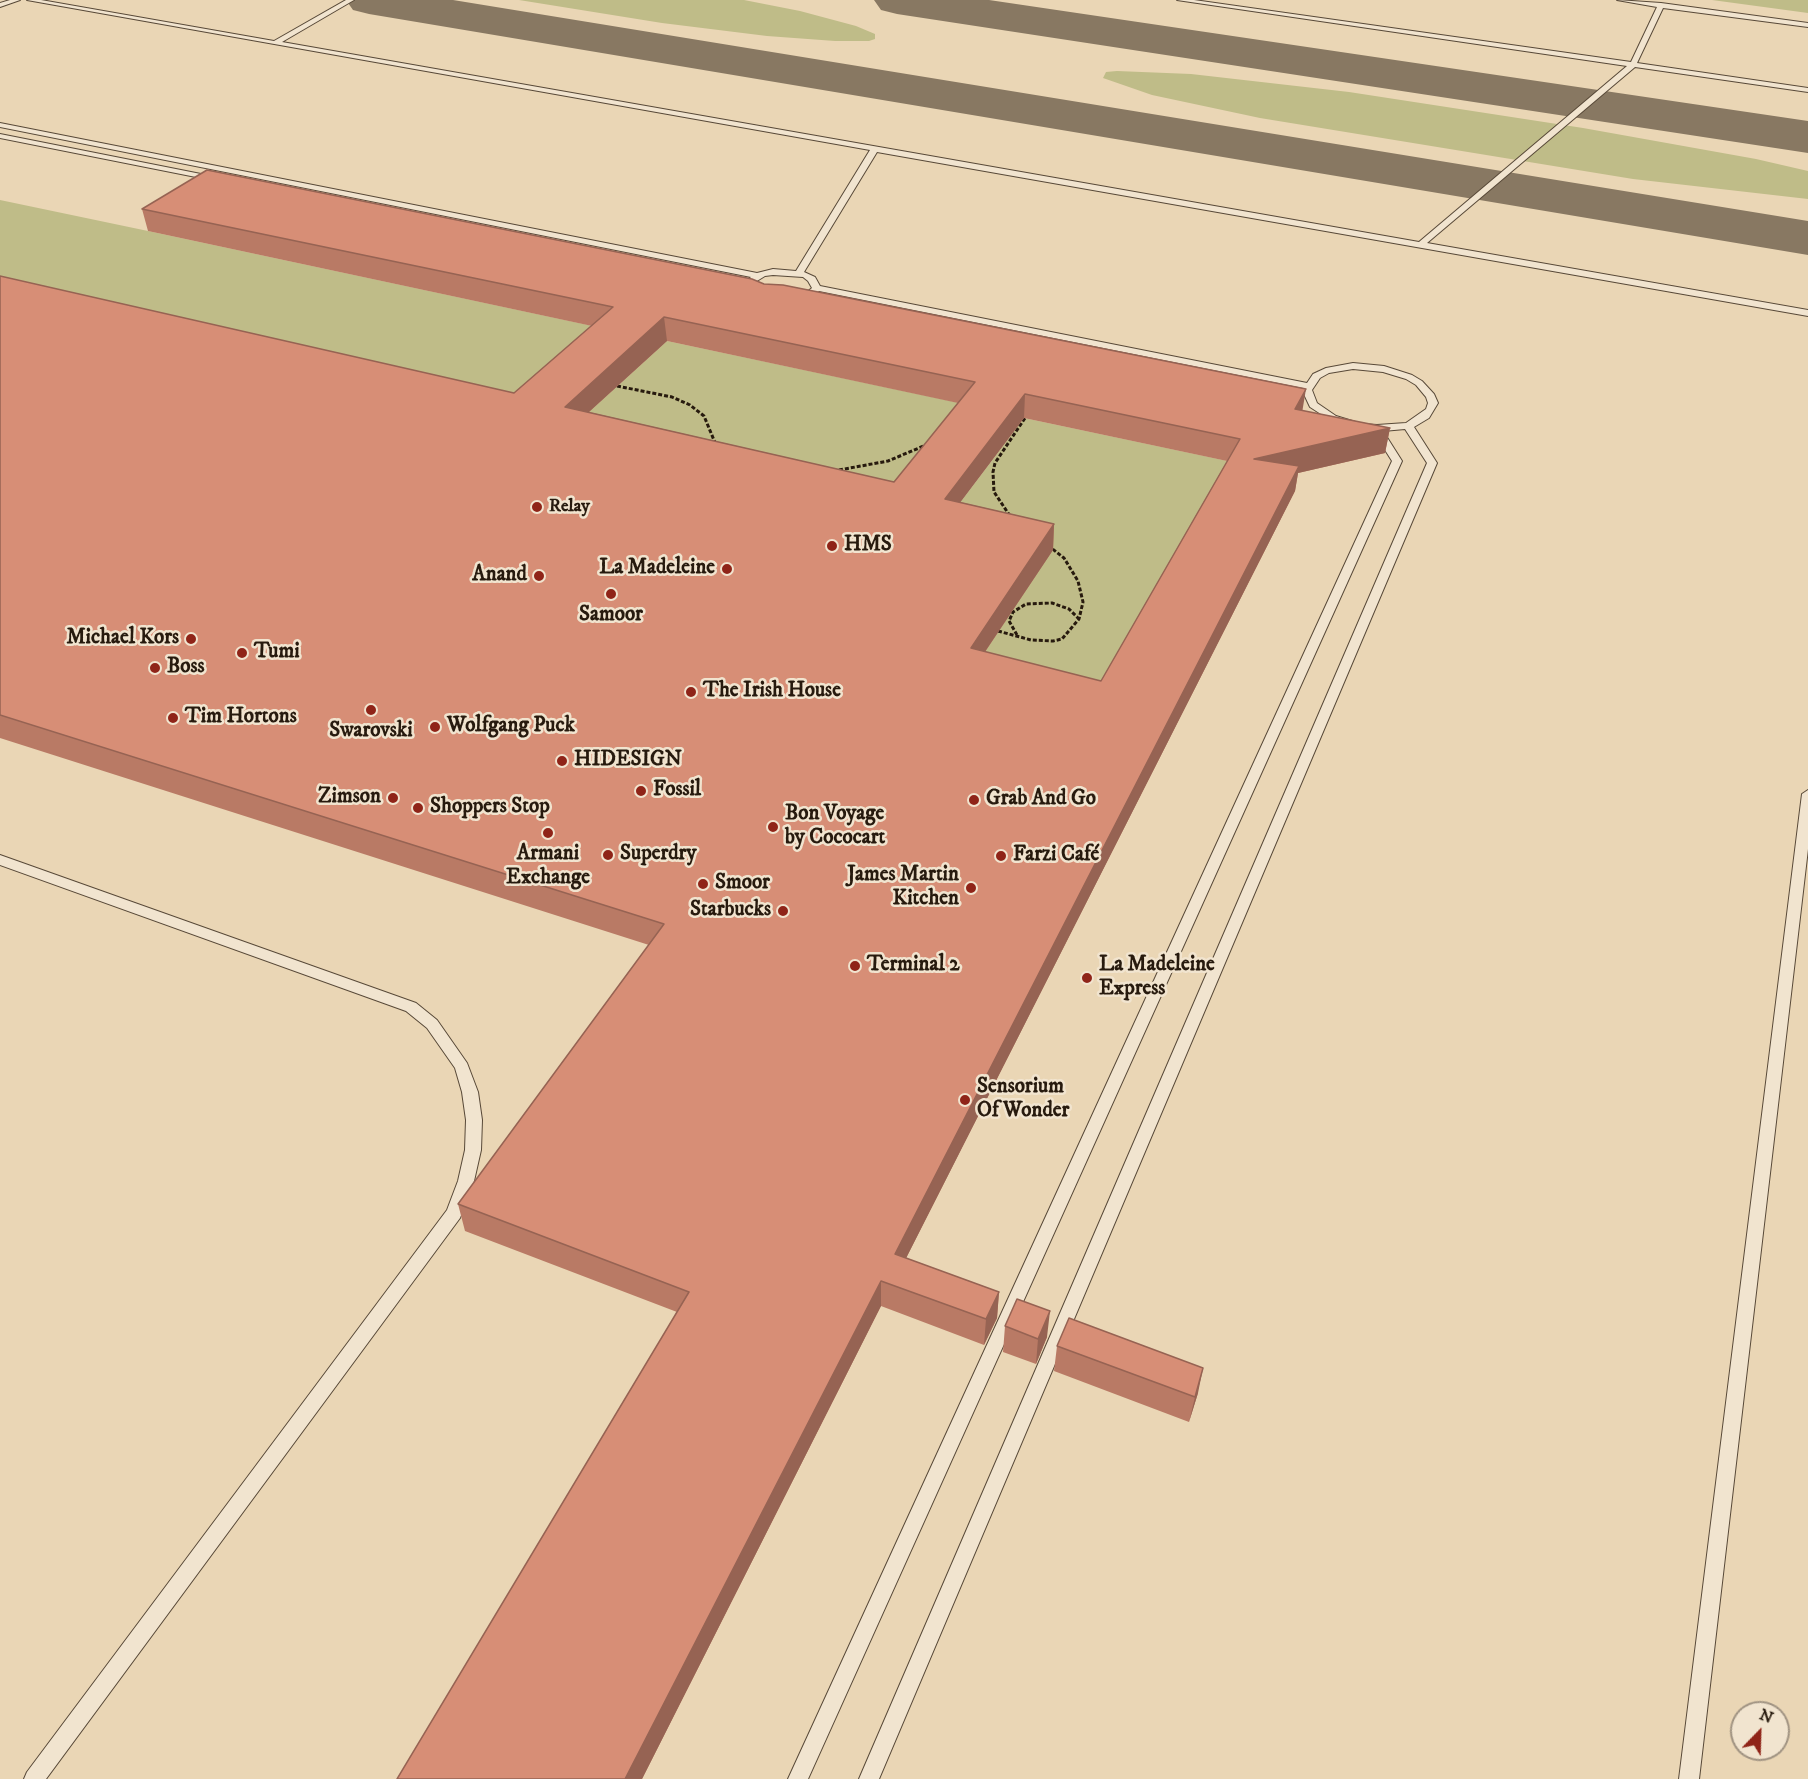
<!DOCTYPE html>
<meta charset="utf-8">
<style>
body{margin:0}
#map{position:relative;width:1808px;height:1779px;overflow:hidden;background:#ead6b5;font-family:"IM FELL DW Pica",serif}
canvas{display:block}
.north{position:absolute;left:1730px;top:1701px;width:60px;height:60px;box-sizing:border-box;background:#f1e4cf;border:2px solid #a09382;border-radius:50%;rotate:23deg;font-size:16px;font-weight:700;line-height:24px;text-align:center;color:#271a0e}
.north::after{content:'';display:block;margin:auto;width:21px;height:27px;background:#8f2418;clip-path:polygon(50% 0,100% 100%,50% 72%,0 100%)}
</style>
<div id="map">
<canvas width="1808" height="1779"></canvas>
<div class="north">N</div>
</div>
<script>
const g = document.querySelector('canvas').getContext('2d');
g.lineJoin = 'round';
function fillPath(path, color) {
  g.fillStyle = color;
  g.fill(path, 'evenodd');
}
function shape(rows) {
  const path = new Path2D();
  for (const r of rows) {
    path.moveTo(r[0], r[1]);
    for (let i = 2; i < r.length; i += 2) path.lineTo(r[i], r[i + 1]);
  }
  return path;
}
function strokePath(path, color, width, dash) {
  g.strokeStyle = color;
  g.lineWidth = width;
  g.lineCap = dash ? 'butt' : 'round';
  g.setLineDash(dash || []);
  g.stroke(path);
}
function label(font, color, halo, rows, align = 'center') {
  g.font = font + ' "IM FELL DW Pica",serif';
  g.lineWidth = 5;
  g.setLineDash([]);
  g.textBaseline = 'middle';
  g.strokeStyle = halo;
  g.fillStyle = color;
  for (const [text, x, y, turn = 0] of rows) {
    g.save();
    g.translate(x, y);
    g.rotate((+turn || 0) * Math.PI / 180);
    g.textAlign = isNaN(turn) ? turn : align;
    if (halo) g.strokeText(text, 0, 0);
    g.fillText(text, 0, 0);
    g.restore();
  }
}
const green = shape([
 [519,0,744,0,800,11,856,26,875,34,875,39,869,41,835,41,767,36,662,23],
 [1712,0,1808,0,1808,13],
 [1117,71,1191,74,1349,92,1583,128,1756,159,1808,171,1808,199,1633,179,1260,118,1152,95,1103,78,1106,72],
 [0,200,148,231,616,331,518,417,0,298],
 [667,341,974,406,894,507,568,431],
 [1024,418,1237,463,1099,707,970,674,944,524]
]);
const taxiway = shape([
 [346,0,453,0,1808,221,1808,255,369,14,353,10,346,0],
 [874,0,989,0,1808,121,1808,153,897,14,881,10,874,0]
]);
const path = shape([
 [617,386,672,397,690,405,704,416,716,445],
 [839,470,888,461,926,445],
 [1010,516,994,492,993,472,995,463,1025,418],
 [998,631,1031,640,1053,641,1062,639,1079,619,1083,602,1078,581,1064,558,1050,547],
 [1017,635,1009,621,1013,612,1026,604,1052,603,1069,609,1079,619]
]);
const lane = shape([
 [10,0,20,0,0,7,0,3,10,0],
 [27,0,41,0,274,41,346,0,354,0,282,42,1419,242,1627,66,1177,0,1194,0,1631,62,1657,7,1617,0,1661,3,1808,23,1808,27,1663,8,1637,63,1808,88,1808,92,1635,67,1427,243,1808,310,1808,316,877,152,804,272,815,277,820,286,1307,383,1313,374,1326,368,1353,363,1384,366,1412,375,1422,381,1434,394,1438,403,1429,418,1414,427,1437,463,879,1779,859,1779,1427,463,1405,429,1383,431,1402,461,808,1779,788,1779,1392,461,1373,431,1361,430,1330,420,1310,407,1302,390,1303,388,819,291,808,300,791,305,765,305,745,294,744,283,751,277,0,127,0,123,757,273,773,269,796,271,870,150,27,0],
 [773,275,803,277,808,281,812,288,802,296,788,300,767,299,753,292,752,284,765,276,773,275],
 [1353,369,1383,372,1406,379,1416,385,1426,397,1428,403,1426,409,1406,423,1377,425,1362,424,1336,416,1317,403,1312,390,1320,378,1329,373,1353,369],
 [0,134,216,177,220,179,216,181,0,138,0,134],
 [1808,790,1808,849,1699,1779,1679,1779,1802,794,1808,790],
 [0,855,416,1003,437,1020,467,1063,478,1092,482,1120,481,1150,474,1181,460,1218,46,1779,24,1779,27,1772,447,1210,458,1181,465,1150,466,1120,462,1092,455,1068,427,1028,406,1011,0,865,0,855]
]);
const wall = shape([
 [142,209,764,284,1303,411,1390,428,1385,453,1298,473,1295,491,906,1258,999,1292,997,1318,984,1345,881,1306,642,1779,397,1779,677,1312,465,1231,458,1204,649,945,0,738,0,276,514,393,592,326,148,231],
 [667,341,958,403,894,482,589,412],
 [1024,418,1227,461,1101,681,985,652,1053,550,1054,524,960,502],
 [1005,1326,1047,1337,1036,1364,1003,1352],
 [1057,1346,1198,1393,1189,1422,1054,1371]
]);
const shadedWall = shape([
 [664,317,667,341,568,431,565,407],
 [1306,389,1302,413,1295,409],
 [1025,394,1024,418,944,524,945,499],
 [1390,428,1385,453,1298,473,1295,491,895,1280,895,1254,1254,459],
 [1054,524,1053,550,970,674,971,648],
 [881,1281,881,1306,642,1779,625,1779],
 [999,1292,997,1318,984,1345,986,1319],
 [1050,1311,1047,1337,1036,1364,1038,1339],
 [1203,1368,1198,1393,1189,1422,1195,1397]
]);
const building = shape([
 [207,170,752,279,764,284,783,285,1306,389,1295,409,1390,428,1254,459,1299,466,895,1254,999,1292,986,1319,881,1281,625,1779,397,1779,689,1292,458,1204,664,924,0,715,0,276,514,393,613,307,142,209,207,170],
 [664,317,975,382,894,482,565,407,664,317],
 [1025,394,1240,439,1101,681,971,648,1054,524,945,499,1025,394],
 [1017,1299,1050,1311,1038,1339,1005,1326,1017,1299],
 [1069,1318,1203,1368,1195,1397,1057,1346,1069,1318]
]);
const markers = [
 [537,507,6,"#8f2418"],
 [832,546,6,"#8f2418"],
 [727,569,6,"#8f2418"],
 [539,576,6,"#8f2418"],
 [611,594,6,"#8f2418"],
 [191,639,6,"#8f2418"],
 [242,653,6,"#8f2418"],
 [155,668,6,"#8f2418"],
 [691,692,6,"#8f2418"],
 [371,710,6,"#8f2418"],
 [173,718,6,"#8f2418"],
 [435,727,6,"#8f2418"],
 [562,761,6,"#8f2418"],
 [641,791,6,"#8f2418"],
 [393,798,6,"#8f2418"],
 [974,800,6,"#8f2418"],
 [418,808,6,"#8f2418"],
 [773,827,6,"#8f2418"],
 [548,833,6,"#8f2418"],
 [608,855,6,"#8f2418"],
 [1001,856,6,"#8f2418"],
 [703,884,6,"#8f2418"],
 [971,888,6,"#8f2418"],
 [783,911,6,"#8f2418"],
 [855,966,6,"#8f2418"],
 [1087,978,6,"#8f2418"],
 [965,1100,6,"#8f2418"]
];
const farPoinames = [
 ["Relay",549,507]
];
const poiNames = [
 ["HMS",844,546],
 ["La Madeleine",715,569,"right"],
 ["Anand",527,576,"right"],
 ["Samoor",611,616,"center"],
 ["Michael Kors",179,639,"right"],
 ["Tumi",254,653],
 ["Boss",167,668],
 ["The Irish House",703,692],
 ["Tim Hortons",185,718],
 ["Wolfgang Puck",447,727],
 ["Swarovski",371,732,"center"],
 ["HIDESIGN",574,761],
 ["Fossil",653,791],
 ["Zimson",381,798,"right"],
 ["Grab And Go",986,800],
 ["Shoppers Stop",430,808],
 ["Bon Voyage",785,815],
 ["by Cococart",785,839],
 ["Armani",548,855,"center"],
 ["Exchange",548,879,"center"],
 ["Superdry",620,855],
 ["Farzi Café",1013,856],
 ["James Martin",959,876,"right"],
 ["Kitchen",959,900,"right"],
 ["Smoor",715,884],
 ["Starbucks",771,911,"right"],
 ["Terminal 2",867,966],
 ["La Madeleine",1099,966],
 ["Express",1099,990],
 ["Sensorium",977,1088],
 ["Of Wonder",977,1112]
];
fillPath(green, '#bfbc88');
fillPath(taxiway, '#887862');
strokePath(lane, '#584938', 2);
strokePath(path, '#271a0e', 3, [4, 2]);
fillPath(lane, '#f1e4cf');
fillPath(wall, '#b97a65');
fillPath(shadedWall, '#966353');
fillPath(building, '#d78e76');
strokePath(building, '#966353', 1.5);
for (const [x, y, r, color] of markers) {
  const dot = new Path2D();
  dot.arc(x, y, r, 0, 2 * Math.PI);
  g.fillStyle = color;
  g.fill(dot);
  strokePath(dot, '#f1e4cf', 2);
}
label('bold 18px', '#271a0e', '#f1e4cf', farPoinames, 'left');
label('bold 21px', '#271a0e', '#f1e4cf', poiNames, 'left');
</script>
